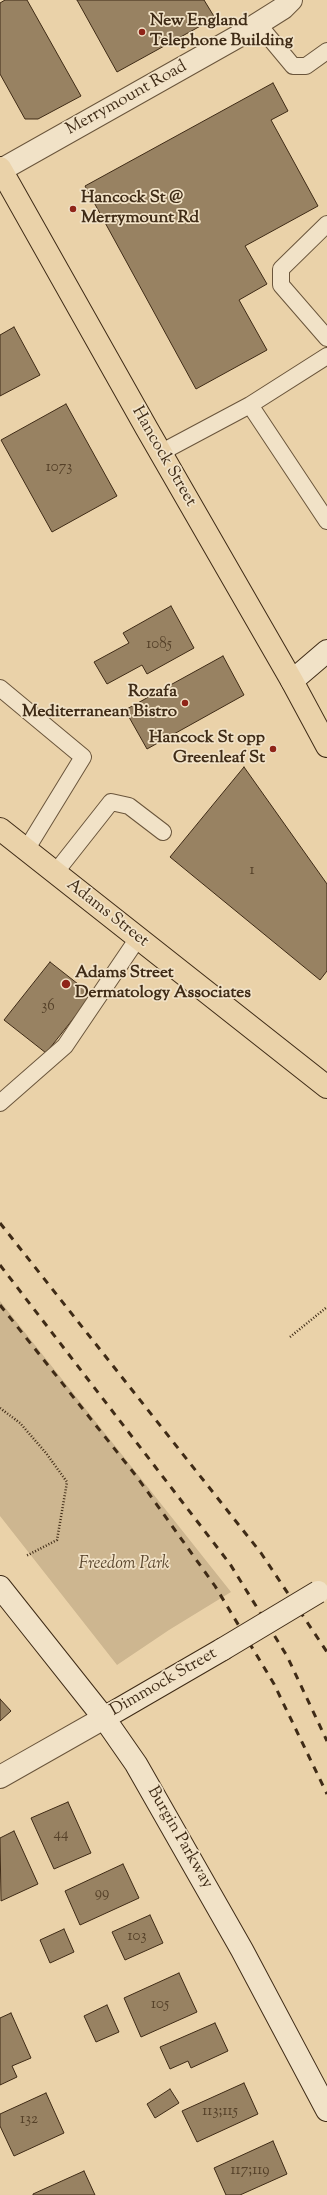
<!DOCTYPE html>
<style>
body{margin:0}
canvas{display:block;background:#ead2a9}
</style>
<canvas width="327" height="2195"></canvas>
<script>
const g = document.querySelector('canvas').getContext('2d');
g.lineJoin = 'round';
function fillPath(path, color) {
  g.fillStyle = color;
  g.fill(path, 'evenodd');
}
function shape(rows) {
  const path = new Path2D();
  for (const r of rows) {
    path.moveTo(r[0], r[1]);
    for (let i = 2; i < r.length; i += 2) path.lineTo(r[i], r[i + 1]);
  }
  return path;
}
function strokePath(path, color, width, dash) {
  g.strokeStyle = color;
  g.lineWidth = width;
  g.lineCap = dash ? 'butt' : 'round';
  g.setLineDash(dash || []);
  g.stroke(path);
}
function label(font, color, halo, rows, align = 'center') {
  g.font = font + ' "Sorts Mill Goudy",serif';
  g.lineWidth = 3.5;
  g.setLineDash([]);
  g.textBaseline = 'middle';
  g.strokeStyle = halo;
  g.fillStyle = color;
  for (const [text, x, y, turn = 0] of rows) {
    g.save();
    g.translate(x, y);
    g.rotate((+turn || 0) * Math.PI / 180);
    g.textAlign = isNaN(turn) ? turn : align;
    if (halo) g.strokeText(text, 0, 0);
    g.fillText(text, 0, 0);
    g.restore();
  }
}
const green = shape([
 [0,1301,231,1592,169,1630,117,1665,0,1516]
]);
const building = shape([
 [5,0,27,0,81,96,38,119,25,119,0,74,0,3,5,0],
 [77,0,204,0,215,18,117,72,77,0],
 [273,83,288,111,271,120,318,206,245,246,267,284,239,300,267,350,196,389,85,186,273,83],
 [14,327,40,375,0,396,0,335,14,327],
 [66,404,117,496,52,532,1,440,66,404],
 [171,606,194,648,147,674,142,665,107,684,94,662,129,643,123,633,171,606],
 [223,656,244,695,147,749,125,710,223,656],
 [244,767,327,884,327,971,320,980,170,857,244,767],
 [50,962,92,995,46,1053,4,1020,50,962],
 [0,1699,11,1711,0,1721,0,1699],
 [68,1802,91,1853,54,1869,31,1818,68,1802],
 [14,1831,38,1884,1,1901,0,1838,14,1831],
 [123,1864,139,1898,80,1925,65,1891,123,1864],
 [150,1915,163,1943,125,1960,112,1932,150,1915],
 [64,1929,74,1952,50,1963,40,1940,64,1929],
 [179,1973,197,2012,141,2037,124,1998,179,1973],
 [107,2005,119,2032,96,2042,84,2016,107,2005],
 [11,2013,31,2058,12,2066,17,2077,0,2085,0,2018,11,2013],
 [215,2023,228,2051,191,2068,188,2061,170,2069,160,2047,215,2023],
 [244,2083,258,2114,197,2142,182,2111,244,2083],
 [170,2089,179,2103,155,2118,147,2104,170,2089],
 [46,2093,64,2133,14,2156,0,2126,0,2114,46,2093],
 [273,2141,287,2174,240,2195,226,2195,214,2168,273,2141],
 [84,2171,95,2195,33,2195,33,2194,84,2171]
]);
const path = shape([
 [290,1337,327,1307],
 [0,1408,20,1423,46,1453,67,1482,57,1540,26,1556]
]);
const lane = shape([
 [258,24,293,66,306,66,327,51],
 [327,224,281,269,281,285,327,338],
 [250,405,327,356],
 [160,453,250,405,327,521],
 [0,688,83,757,26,850],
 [55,873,111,802,129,806,163,832],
 [0,1103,65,1046,138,938]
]);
const street = shape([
 [1,170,237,37,283,8,291,0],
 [0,1777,104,1718]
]);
const secondary = shape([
 [292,681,327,651],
 [0,1587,104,1718,136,1764,242,1950,327,2110],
 [104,1718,223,1649]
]);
const primary = shape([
 [0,168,147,429,292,681,327,746],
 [0,829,327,1087]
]);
const rail = shape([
 [0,1223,261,1553,327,1652],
 [0,1265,230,1564,287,1656,327,1741],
 [0,1305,137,1477,215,1586,274,1684,327,1794]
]);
const secondaryBridge = shape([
 [223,1649,318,1592]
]);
const markers = [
 [142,32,4,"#8f2418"],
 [73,209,4,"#8f2418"],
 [185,703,4,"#8f2418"],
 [273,749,4,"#8f2418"],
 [66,984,5,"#8f2418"]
];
const numberNames = [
 ["1073",59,468],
 ["1085",159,645],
 ["1",252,871],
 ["36",48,1007],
 ["44",61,1835],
 ["99",102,1894],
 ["103",137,1937],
 ["105",160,2005],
 ["113;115",220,2112],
 ["132",29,2120],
 ["117;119",250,2171]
];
const poiNames = [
 ["New England",150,22],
 ["Telephone Building",150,42],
 ["Hancock St @",81,199],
 ["Merrymount Rd",81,219],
 ["Rozafa",177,693,"right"],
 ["Mediterranean Bistro",177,713,"right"],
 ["Hancock St opp",265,739,"right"],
 ["Greenleaf St",265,759,"right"],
 ["Adams Street",75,974],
 ["Dermatology Associates",75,994]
];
const streetNames = [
 ["Merrymount Road",127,99,-29],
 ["Hancock Street",163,457,60],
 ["Adams Street",107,914,38],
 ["Dimmock Street",164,1683,-30],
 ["Burgin Parkway",179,1838,60]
];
const parkNames = [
 ["Freedom Park",124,1565]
];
fillPath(green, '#cdb690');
fillPath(building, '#988262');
strokePath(building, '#3f2b16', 1);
strokePath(lane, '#6a553b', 18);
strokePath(street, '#6a553b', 24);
strokePath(secondary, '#3f2b16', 24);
strokePath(primary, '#3f2b16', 24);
strokePath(path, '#3f2b16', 2.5, [1, 2]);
strokePath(lane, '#f1e2c7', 16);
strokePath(street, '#f1e2c7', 22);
strokePath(secondary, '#f1e2c7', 22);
strokePath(primary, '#ead2a9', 22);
strokePath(rail, '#3f2b16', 3, [7, 7]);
strokePath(secondaryBridge, '#3f2b16', 24, []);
strokePath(secondaryBridge, '#f1e2c7', 22);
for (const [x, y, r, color] of markers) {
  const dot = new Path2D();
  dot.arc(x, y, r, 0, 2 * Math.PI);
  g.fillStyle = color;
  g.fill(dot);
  strokePath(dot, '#f1e2c7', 1.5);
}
label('15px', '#554129', null, numberNames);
label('bold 17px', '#3f2b16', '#f1e2c7', poiNames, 'left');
label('17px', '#3f2b16', '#f1e2c7', streetNames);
label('italic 17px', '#5b472e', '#f1e2c7', parkNames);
</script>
